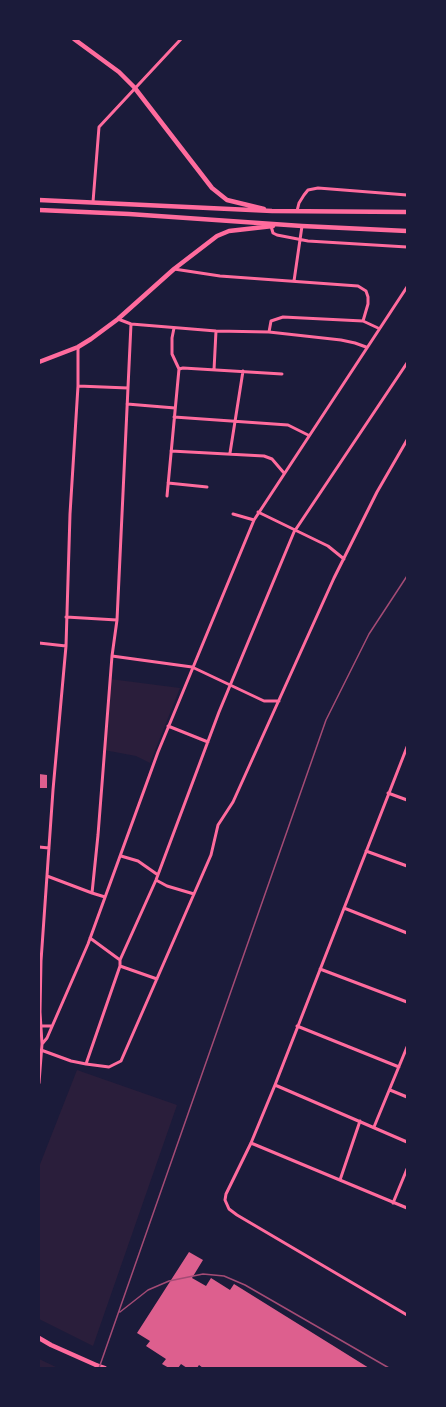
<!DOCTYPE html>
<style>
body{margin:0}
#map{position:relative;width:446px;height:1407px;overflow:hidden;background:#1b1b3a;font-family:"Alegreya Sans",sans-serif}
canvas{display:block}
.frame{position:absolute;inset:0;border:40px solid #1b1b3a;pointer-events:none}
</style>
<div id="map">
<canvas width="446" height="1407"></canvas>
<div class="frame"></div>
</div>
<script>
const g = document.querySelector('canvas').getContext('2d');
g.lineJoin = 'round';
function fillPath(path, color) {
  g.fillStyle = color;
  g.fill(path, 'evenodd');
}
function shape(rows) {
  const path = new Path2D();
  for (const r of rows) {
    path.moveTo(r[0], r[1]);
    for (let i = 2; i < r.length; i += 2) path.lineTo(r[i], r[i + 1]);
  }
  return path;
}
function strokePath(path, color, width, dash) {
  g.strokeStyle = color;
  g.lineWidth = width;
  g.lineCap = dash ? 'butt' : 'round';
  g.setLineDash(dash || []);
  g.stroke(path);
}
const green = shape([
 [110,679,180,688,150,763,136,756,104,750],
 [77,1070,177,1105,93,1346,39,1319,39,1167],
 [39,1359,58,1368,39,1368]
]);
const building = shape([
 [39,774,47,775,47,788,39,788],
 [189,1252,203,1260,192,1278,206,1286,211,1278,230,1290,234,1284,369,1368,203,1368,199,1365,197,1368,187,1368,181,1364,178,1368,169,1368,162,1364,166,1359,146,1346,150,1341,137,1333]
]);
const minor = shape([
 [93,202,99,127,181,39],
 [297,211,299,203,304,195,308,190,318,188,407,195],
 [271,226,273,233,277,235,308,241,407,247],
 [174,269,220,276,358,286,366,291,368,297,368,304,363,321],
 [294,281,302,226],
 [118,319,131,324,216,331,269,332,271,321,283,317,363,321,378,328],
 [174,328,172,338,172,354,179,369],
 [269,332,341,340,355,343,366,347],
 [407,363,294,532,219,712,156,880,120,960,120,966,86,1064,109,1067,121,1061,211,855,218,825,233,802,334,578,377,492,407,440],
 [214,370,216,331],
 [78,386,128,388],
 [127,404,175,408],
 [174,417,288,425,308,435],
 [171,451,264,456,272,459,284,473],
 [230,453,243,371],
 [168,483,207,487],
 [167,496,179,369,183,368,282,374],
 [258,512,328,546,344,559],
 [233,514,254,520],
 [66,617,117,620],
 [39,643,66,646],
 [112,656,192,667,264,701,279,701],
 [168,726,208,742],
 [407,747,275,1085,251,1143,226,1194,225,1200,229,1209,237,1215,407,1315],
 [388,793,407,800],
 [39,847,49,848],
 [366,851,407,866],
 [121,856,138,861,158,875],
 [47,876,92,893],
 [156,880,167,886,194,894],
 [105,897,92,893,98,835,112,656,117,620,131,324],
 [344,908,407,933],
 [90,938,120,960],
 [120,966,157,979],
 [320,969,407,1002],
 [40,1026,52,1026],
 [297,1026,399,1067],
 [42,1044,47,1038,88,944,158,752,254,520,407,287],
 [41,1050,71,1061,86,1064],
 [39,1083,42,1044,40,1012,41,961,53,790,66,646,70,514,78,386,78,347],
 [275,1085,407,1142],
 [390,1090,407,1097],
 [374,1127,407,1047],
 [251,1143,407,1208],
 [340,1180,360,1121],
 [393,1203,407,1169]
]);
const secondary = shape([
 [96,1365,105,1368]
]);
const primary = shape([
 [74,39,119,72,134,87,212,188,227,200,264,209],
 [39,200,272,211,407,212],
 [39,210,129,214,302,226,407,231],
 [39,362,78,347,91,339,118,319,174,269,217,236,229,231,273,226],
 [39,1338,51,1345,96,1365]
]);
const rail = shape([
 [120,1312,148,1290,169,1281,203,1274,224,1276,245,1285,389,1368],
 [99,1368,326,720,369,634,407,576]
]);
fillPath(green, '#2a1e3b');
fillPath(building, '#dd5f8e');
strokePath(minor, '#ff6b9d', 3);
strokePath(secondary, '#ff6b9d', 4);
strokePath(primary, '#ff6b9d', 4.5);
strokePath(rail, '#a44b75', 1.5);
</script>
